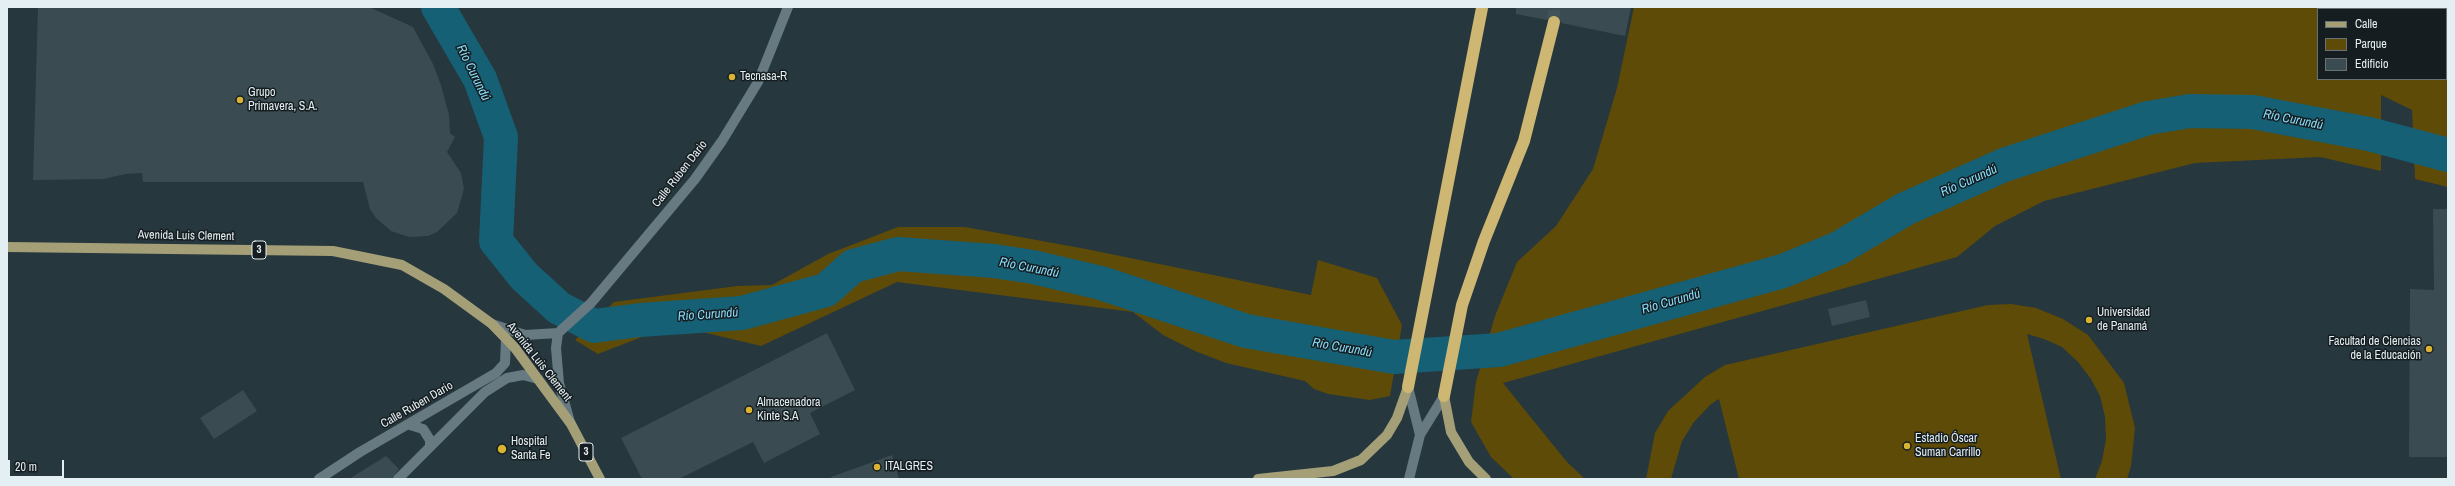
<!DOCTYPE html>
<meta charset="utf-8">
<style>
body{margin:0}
#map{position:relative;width:2455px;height:486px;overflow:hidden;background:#26373e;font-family:"Archivo Narrow",sans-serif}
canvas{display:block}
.frame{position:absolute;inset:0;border:8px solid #e4eff3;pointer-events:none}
.legend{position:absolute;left:2317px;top:8px;width:130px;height:72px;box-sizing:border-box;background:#161d20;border:1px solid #687174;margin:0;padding:5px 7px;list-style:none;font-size:12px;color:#e4eff3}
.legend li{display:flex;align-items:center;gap:8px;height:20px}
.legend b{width:20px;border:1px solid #687174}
.scale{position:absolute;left:8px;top:460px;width:56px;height:18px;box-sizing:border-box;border:2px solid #e4eff3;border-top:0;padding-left:5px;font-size:12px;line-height:14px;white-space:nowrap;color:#e4eff3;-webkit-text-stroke:3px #161d20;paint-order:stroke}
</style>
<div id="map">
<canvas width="2455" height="486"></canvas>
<div class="frame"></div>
<ul class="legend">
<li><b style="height:5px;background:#a59f78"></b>Calle</li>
<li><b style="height:11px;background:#5e4b07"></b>Parque</li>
<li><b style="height:11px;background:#3a4c52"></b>Edificio</li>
</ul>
<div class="scale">20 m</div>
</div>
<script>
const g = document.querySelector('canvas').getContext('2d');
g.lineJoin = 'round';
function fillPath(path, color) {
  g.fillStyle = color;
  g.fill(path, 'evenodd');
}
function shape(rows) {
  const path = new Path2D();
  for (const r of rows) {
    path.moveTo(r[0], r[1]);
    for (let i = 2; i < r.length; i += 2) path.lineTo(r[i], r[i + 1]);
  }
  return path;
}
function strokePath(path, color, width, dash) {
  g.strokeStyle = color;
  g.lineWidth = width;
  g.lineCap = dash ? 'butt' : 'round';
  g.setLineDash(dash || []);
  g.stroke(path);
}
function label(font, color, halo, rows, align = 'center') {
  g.font = font + ' "Archivo Narrow",sans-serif';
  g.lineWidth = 3;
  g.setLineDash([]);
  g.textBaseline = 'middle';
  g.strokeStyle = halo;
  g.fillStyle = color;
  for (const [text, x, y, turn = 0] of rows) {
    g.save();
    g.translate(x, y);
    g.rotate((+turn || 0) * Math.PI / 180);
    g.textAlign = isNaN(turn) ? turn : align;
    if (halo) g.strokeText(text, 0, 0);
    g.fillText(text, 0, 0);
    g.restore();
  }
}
const green = shape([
 [1634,7,2448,7,2448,187,2415,179,2412,110,2381,95,2381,171,2320,157,2195,163,2044,201,1995,226,1957,257,1503,383,1567,462,1585,479,1514,479,1491,457,1471,422,1476,382,1495,316,1517,262,1556,226,1593,169,1617,88],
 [2318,9,2446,9,2446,79,2318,79],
 [898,227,965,227,1086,249,1311,295,1318,260,1377,278,1402,325,1390,396,1370,400,1328,394,1314,389,1305,381,1226,363,1195,351,1163,335,1133,312,897,282,761,346,673,325,598,354,575,340,614,302,737,286,772,285,828,254],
 [2011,304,2036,308,2063,319,2088,335,2124,383,2135,428,2131,466,2127,479,2095,479,2102,461,2106,439,2105,417,2100,396,2091,379,2078,362,2062,347,2044,339,2027,334,2061,479,1739,479,1719,399,1711,404,1694,422,1682,441,1671,479,1646,479,1655,433,1668,411,1705,377,1725,365,1988,305]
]);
const river = shape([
 [438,7,480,79,501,137,496,241,524,276,559,308,594,326,640,320,742,313,826,290,853,266,898,254,994,261,1033,267,1101,283,1246,331,1394,357,1499,350,1783,271,1839,248,1905,209,2004,165,2148,118,2190,111,2253,112,2369,134,2448,155]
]);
const building = shape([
 [38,7,369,7,413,27,433,64,441,85,449,115,450,133,455,137,447,152,461,173,464,189,457,213,437,232,428,236,409,237,391,231,376,218,370,209,363,182,143,182,142,173,125,174,104,179,33,180],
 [1516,7,1631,7,1625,36,1561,23,1559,17,1555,15,1549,17,1547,20,1516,14],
 [2433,209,2448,209,2448,457,2409,457,2410,289,2434,290],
 [1866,300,1870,317,1832,326,1828,309],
 [827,333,855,390,810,413,820,434,764,463,753,442,679,479,642,479,621,438],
 [243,390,257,411,214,439,200,418],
 [892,455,899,479,831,479,831,477],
 [386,456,399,469,392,479,349,479]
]);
const motorwayTunnel = shape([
 [1554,22,1554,7]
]);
const tertiary = shape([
 [492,324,525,335,558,333,591,303,695,179,722,141,758,82,788,7],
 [558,333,556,348,559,383,570,422],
 [410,425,423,429,430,440,430,447],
 [319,479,360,452,496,373,505,363,506,339],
 [398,479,485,392,507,378,523,375,538,379]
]);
const secondary = shape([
 [1408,387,1420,435],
 [1409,479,1420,435,1444,396]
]);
const primary = shape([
 [7,247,333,251,402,265,444,289,492,324,515,348,571,424,600,479],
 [1444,396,1451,432,1469,462,1486,479],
 [1258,479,1333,471,1361,460,1387,435,1397,418,1408,387]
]);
const motorway = shape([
 [1408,387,1482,8],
 [1444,396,1462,305,1484,241,1524,141,1554,22]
]);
const markers = [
 [732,77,4,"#dab333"],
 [240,100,4,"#dab333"],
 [2089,320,4,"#dab333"],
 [2429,349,4,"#dab333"],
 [749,410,4,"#dab333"],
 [1907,446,4,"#dab333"],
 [502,449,5,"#dab333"],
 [877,467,4,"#dab333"]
];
const shields = [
 [259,250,14],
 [586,452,14]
];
const shieldNames = [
 ["3",259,250],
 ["3",586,452]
];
const poiNames = [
 ["Tecnasa-R",740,77],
 ["Grupo",248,93],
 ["Primavera, S.A.",248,107],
 ["Universidad",2097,313],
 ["de Panamá",2097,327],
 ["Facultad de Ciencias",2421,342,"right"],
 ["de la Educación",2421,356,"right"],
 ["Almacenadora",757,403],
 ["Kinte S.A",757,417],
 ["Estadio Óscar",1915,439],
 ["Suman Carrillo",1915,453],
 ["Hospital",511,442],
 ["Santa Fe",511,456],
 ["ITALGRES",885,467]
];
const streetNames = [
 ["Calle Ruben Dario",680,174,-52],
 ["Avenida Luis Clement",186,236,1],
 ["Avenida Luis Clement",539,362,52],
 ["Calle Ruben Dario",417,405,-30]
];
const waterNames = [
 ["Río Curundú",473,73,64],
 ["Río Curundú",2293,120,11],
 ["Río Curundú",1969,181,-24],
 ["Río Curundú",1029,268,11],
 ["Río Curundú",1671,302,-16],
 ["Río Curundú",708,315,-4],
 ["Río Curundú",1342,348,10]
];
fillPath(green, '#5e4b07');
strokePath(river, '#166075', 34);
fillPath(building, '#3a4c52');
strokePath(motorwayTunnel, '#425359', 12, [12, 6]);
strokePath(tertiary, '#677a81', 10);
strokePath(secondary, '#677a81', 10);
strokePath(primary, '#a59f78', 10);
strokePath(motorway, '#ceb772', 12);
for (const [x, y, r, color] of markers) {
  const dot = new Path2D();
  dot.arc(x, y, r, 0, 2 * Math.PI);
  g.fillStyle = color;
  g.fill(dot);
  strokePath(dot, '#161d20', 1.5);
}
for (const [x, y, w] of shields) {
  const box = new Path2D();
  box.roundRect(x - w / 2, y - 9, w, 18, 3);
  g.fillStyle = '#161d20';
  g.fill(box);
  strokePath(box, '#e4eff3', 1);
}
label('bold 11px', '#e4eff3', null, shieldNames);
label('12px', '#e4eff3', '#161d20', poiNames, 'left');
label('12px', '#e4eff3', '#161d20', streetNames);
label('italic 13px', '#85ddfb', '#161d20', waterNames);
</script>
